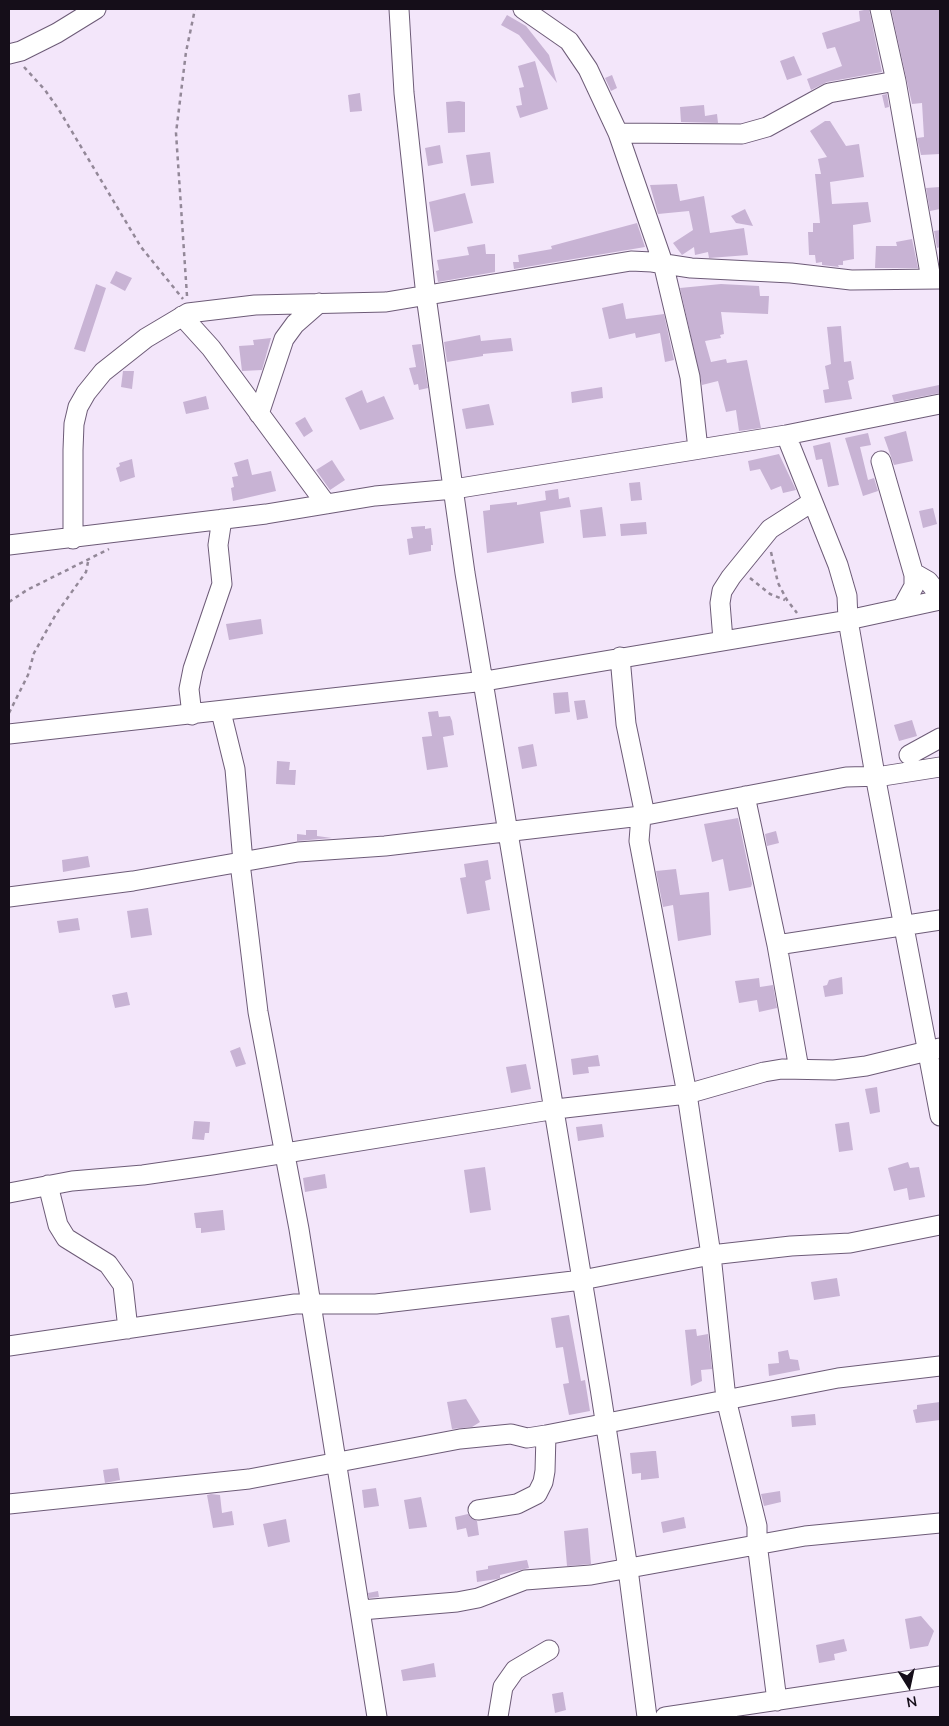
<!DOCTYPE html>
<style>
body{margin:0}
#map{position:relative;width:949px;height:1726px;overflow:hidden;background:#f3e6fa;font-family:"Nunito Sans",sans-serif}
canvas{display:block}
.frame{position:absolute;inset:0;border:10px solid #150e19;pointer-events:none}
.north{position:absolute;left:884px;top:1661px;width:50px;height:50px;-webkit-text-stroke:4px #f3e6fa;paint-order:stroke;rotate:170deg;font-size:14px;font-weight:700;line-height:20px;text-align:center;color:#150e19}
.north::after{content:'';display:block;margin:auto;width:18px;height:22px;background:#150e19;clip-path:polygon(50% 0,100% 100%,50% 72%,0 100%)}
</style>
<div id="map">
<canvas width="949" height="1726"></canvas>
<div class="frame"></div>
<div class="north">N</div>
</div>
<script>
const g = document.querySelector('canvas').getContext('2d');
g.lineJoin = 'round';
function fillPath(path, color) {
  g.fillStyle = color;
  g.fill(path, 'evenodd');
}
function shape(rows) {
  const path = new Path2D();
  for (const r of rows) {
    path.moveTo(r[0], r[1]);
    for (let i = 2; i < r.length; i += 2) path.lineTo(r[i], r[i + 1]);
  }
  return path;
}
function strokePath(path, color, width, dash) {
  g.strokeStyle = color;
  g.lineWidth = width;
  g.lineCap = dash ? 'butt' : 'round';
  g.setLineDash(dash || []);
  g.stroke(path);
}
const building = shape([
 [869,9,882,72,827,82,811,90,807,79,842,66,835,47,827,49,822,33,860,21,859,11],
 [891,9,940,9,940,154,921,155,917,138,924,137,922,103,912,104],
 [507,15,526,26,549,55,557,83,519,35,501,25],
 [794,56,802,75,787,80,780,61],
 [535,61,548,109,520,118,516,106,522,105,519,88,524,87,518,66],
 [612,75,617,88,611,91,605,78],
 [360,93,362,111,350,112,348,95],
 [887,94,889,107,885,108,882,95],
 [459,101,465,102,465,132,448,133,446,102],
 [704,105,705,116,717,114,718,123,681,122,680,107],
 [825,121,830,121,846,146,859,144,864,177,830,182,832,204,868,202,871,222,853,225,854,259,843,261,843,265,838,265,839,267,822,265,822,262,816,263,815,255,809,255,808,232,813,232,813,223,820,223,815,174,821,174,818,159,827,157,810,131],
 [440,145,443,163,428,166,425,148],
 [490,152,494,183,471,186,466,155],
 [677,184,680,201,704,196,710,233,744,228,748,255,709,258,708,252,695,255,694,247,682,255,673,243,693,230,689,211,658,214,650,185],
 [940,187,940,209,930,211,926,188],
 [465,193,473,223,434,232,429,202],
 [745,209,753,226,736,223,731,216],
 [637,223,645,247,514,269,513,262,519,262,518,255,552,249,551,246],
 [940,230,940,247,937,248,934,231],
 [912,239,918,268,875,268,876,246,897,246,896,242],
 [485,244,486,254,495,254,495,272,438,282,436,271,439,270,437,260,469,255,467,247],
 [116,271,132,278,125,291,110,283],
 [96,284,106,288,85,352,74,349],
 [721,284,759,286,760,296,769,296,768,314,721,312,724,334,720,335,721,338,705,341,711,362,726,359,727,363,747,360,761,428,739,431,736,410,726,412,718,381,702,385,680,288],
 [623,303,626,319,664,314,674,360,665,362,660,333,636,338,635,333,609,339,602,308],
 [841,326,844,362,851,361,854,379,848,381,852,399,825,403,823,390,829,389,825,366,831,364,827,327],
 [480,335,481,341,511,338,513,351,483,354,483,356,447,362,444,342],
 [271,338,262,370,242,371,239,346,254,345,253,340],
 [421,344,428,388,419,390,418,384,414,385,409,368,416,367,412,345],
 [123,371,134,371,132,389,121,387],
 [939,385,940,393,894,402,892,395],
 [602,387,603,398,572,403,571,392],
 [362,390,367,403,384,396,394,419,360,430,345,398],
 [206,396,209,409,186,414,183,402],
 [489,404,494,425,466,429,462,409],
 [305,417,313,431,304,437,295,423],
 [906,431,913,461,894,465,884,437],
 [868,433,871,445,860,447,868,480,874,478,878,491,863,496,845,438],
 [830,442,839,485,828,487,822,459,816,460,813,446],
 [779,454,796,490,783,493,781,486,771,490,760,469,750,471,748,461],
 [132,459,135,477,120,482,116,468,120,466,119,463],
 [248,459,252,475,271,471,276,491,233,501,231,488,234,487,232,477,238,476,234,463],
 [332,460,345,480,330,490,316,470],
 [640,482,642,500,631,501,629,483],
 [558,489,559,499,569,497,571,507,540,512,544,543,487,553,483,511,490,510,490,505,517,502,517,505,546,500,545,491],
 [602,507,606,536,583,538,580,510],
 [933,508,937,524,923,528,919,511],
 [646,522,647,534,621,536,620,524],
 [425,526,425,529,431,528,433,545,431,545,431,551,409,555,407,539,413,538,411,527],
 [261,619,263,634,229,640,226,624],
 [568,692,570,712,555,714,553,693],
 [585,700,588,718,577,720,574,701],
 [438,711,439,717,450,716,452,721,454,735,443,737,448,767,427,770,422,737,432,736,428,712],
 [912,720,917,736,899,741,894,725],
 [533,744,537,766,522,769,518,747],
 [277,761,290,762,289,770,296,770,295,785,276,784],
 [738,818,752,884,751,887,729,891,723,859,712,862,704,824],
 [306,830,317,830,317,836,332,838,297,841,297,834,306,835],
 [776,831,779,843,767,846,765,834],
 [88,856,90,867,63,872,62,860],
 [488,860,491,879,485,881,490,910,467,914,460,878,466,877,464,864],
 [676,869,680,895,709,892,711,935,678,941,673,905,663,907,656,871],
 [148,908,152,935,131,938,127,911],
 [78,918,80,930,59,933,57,921],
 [842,977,843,994,825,997,823,986,827,985,829,980],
 [759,978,760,987,773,985,777,1008,759,1012,757,1000,739,1003,735,981],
 [127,992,130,1005,115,1008,112,995],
 [240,1047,246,1064,236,1067,230,1051],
 [598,1055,600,1066,588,1067,589,1073,573,1075,571,1059],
 [526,1064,531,1089,511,1093,506,1067],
 [877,1087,880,1112,870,1114,865,1089],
 [194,1121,210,1122,209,1133,205,1133,204,1140,192,1139],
 [849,1122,853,1150,839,1152,835,1124],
 [602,1124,604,1137,578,1141,576,1127],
 [908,1162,910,1168,919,1167,925,1197,909,1200,907,1188,894,1191,888,1168],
 [485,1167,491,1210,470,1213,464,1170],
 [325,1174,327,1188,305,1192,303,1178],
 [223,1210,225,1230,201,1233,201,1228,196,1228,194,1213],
 [837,1278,840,1296,814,1300,811,1282],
 [569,1315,581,1381,585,1380,590,1411,569,1415,563,1384,569,1383,563,1347,556,1348,551,1318],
 [696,1329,697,1336,708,1334,712,1369,701,1370,702,1381,691,1386,685,1330],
 [788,1350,790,1359,798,1360,800,1370,769,1376,768,1364,779,1363,778,1352],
 [466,1399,480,1422,472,1427,452,1429,447,1402],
 [940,1402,940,1420,916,1423,913,1410,917,1409,917,1405],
 [815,1414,816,1425,792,1427,791,1416],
 [653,1451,656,1451,659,1478,641,1480,641,1473,632,1474,630,1453],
 [118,1468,120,1480,105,1483,103,1470],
 [376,1488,379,1506,364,1508,362,1490],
 [780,1491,781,1502,764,1506,761,1494],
 [211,1494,220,1495,222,1513,232,1511,234,1525,213,1528,207,1495],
 [421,1497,427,1527,409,1529,404,1500],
 [468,1514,477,1521,479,1535,468,1537,466,1528,457,1530,455,1517],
 [684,1517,686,1528,663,1533,661,1522],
 [286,1519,290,1542,268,1547,263,1524],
 [588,1528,591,1564,567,1566,564,1531],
 [527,1560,529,1568,500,1575,500,1578,497,1579,477,1582,476,1571,488,1569,488,1566],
 [378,1591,379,1597,369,1598,368,1593],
 [921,1616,934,1631,928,1646,910,1649,905,1619],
 [844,1639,847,1651,834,1654,835,1660,819,1663,816,1645],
 [434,1663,436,1677,403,1681,401,1670],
 [563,1692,566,1710,555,1713,552,1694]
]);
const path = shape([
 [24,67,45,90,59,110,141,247,183,299],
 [187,296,176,133,186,52,195,9],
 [771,552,778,583,787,600,797,613],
 [750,578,770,594,785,600],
 [9,602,27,590,109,549],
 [9,713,28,675,34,653,56,614,86,572,88,562]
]);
const minor = shape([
 [399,9,404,93,426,296,465,573,600,1388,628,1569,647,1717],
 [523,9,569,41,588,69,618,133,663,263,690,377,698,449],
 [880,9,896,81,931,279],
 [9,54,21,51,57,33,96,9],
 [618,133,742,134,767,127,829,93,896,81],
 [182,316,211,348,326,504],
 [259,414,284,339,295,324,319,303],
 [786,435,838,565,847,596,848,620,875,775,940,1116],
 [881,461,914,575,914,586,902,608],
 [73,539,73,450,74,424,78,407,86,393,103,372,146,338,188,313,255,305,386,302,631,261,652,262,691,268,791,273,851,280,940,279],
 [9,545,266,514,375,496,454,489,786,435,940,404],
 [914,573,928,581,940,596],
 [723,640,720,603,722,591,731,577,770,529,812,502],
 [620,657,626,724,645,815],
 [221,712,235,769,243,862],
 [192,715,189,689,193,669,222,584,218,545,222,519],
 [9,734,485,681,848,620,940,600],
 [909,755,940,738],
 [745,796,777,945,799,1069],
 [641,816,639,841,687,1094,711,1255,726,1399,757,1526,757,1543,777,1701],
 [240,863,258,1012,299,1229,377,1717],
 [9,897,133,881,298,852,385,846,641,816,846,777,883,776,940,767],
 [777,945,940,920],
 [48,1185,58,1225,66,1238,108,1264,123,1285,128,1329],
 [9,1193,72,1181,143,1175,212,1165,556,1109,687,1094,764,1072,782,1069,834,1070,866,1066,940,1048],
 [9,1346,295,1304,376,1304,582,1280,711,1255,791,1246,850,1243,940,1225],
 [9,1504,249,1479,460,1439,511,1434,527,1438,546,1435,838,1378,940,1366],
 [478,1510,517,1504,537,1494,543,1482,545,1471,546,1435],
 [361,1610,457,1602,478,1598,525,1580,591,1575,805,1536,940,1523],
 [498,1717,503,1687,515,1670,549,1650],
 [665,1717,940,1676]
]);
fillPath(building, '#c8b3d4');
strokePath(minor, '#6d5b77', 21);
strokePath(path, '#938898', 2.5, [4, 4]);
strokePath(minor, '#fff', 19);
</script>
